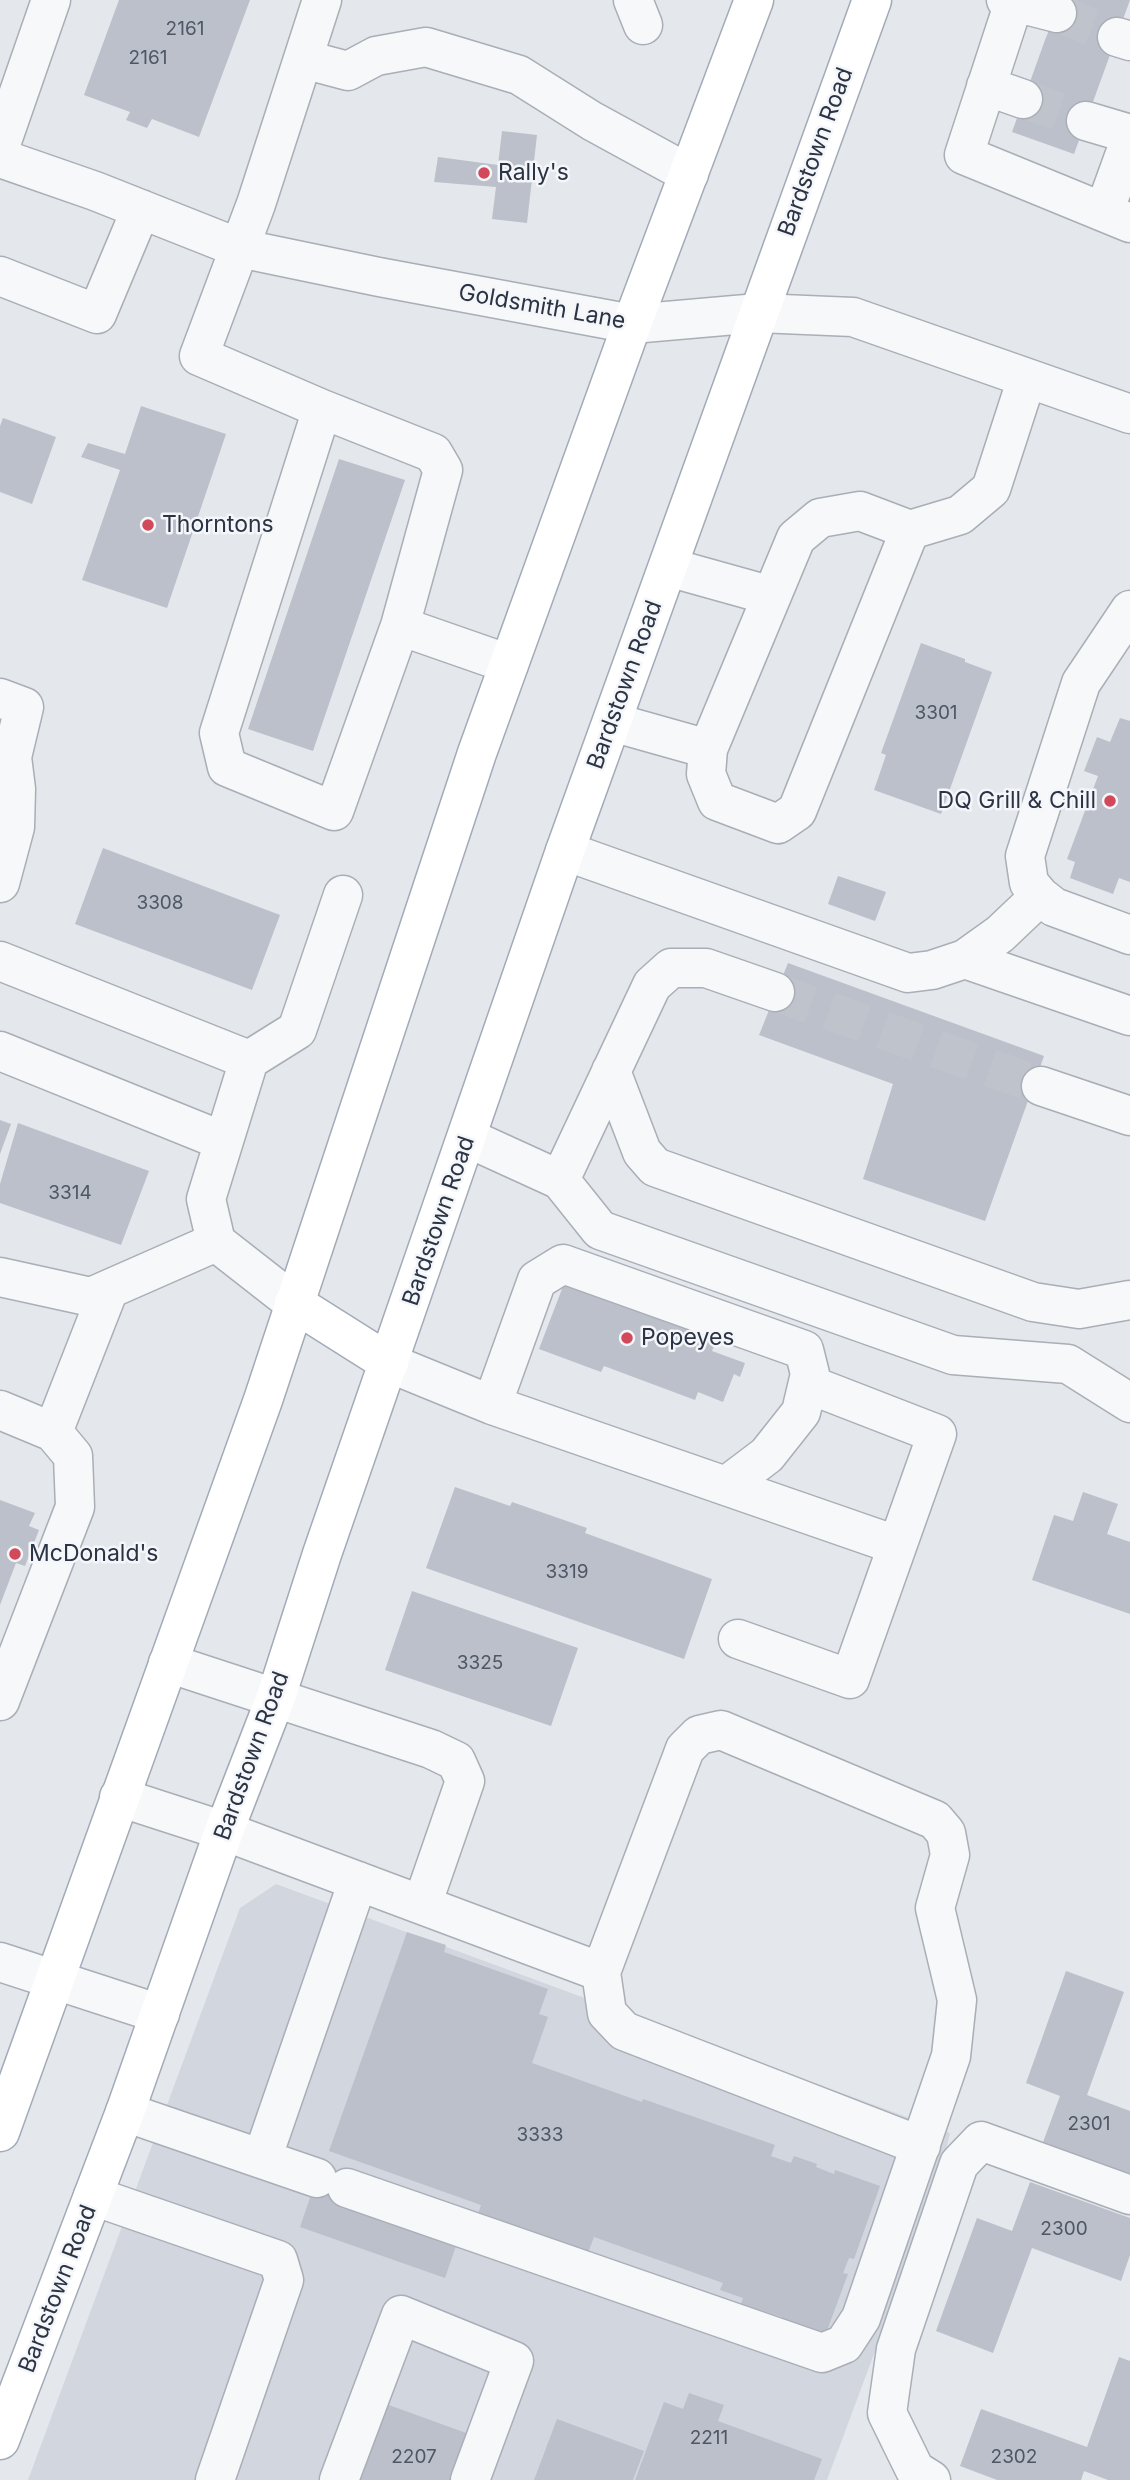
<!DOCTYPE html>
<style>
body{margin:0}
canvas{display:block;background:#e4e7ec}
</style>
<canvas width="1130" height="2480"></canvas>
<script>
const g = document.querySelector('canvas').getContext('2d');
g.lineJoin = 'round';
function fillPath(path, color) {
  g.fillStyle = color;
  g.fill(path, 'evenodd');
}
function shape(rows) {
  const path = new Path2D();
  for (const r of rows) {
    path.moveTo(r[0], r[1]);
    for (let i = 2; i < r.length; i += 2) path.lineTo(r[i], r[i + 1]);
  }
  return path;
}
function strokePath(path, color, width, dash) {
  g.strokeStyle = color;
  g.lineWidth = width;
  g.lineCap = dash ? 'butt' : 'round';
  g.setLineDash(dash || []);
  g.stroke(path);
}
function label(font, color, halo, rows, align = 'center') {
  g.font = font + ' Inter,sans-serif';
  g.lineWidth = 5;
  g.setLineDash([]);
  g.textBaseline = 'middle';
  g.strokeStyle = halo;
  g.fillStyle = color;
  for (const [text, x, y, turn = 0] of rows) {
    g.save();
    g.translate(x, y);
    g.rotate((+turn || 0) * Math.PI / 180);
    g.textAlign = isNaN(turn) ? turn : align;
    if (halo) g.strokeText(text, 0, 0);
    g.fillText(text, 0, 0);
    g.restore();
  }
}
const built = shape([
 [276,1884,950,2133,940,2177,827,2480,28,2480,240,1908]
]);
const building = shape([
 [119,0,250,0,199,137,152,119,147,128,126,120,130,112,84,95],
 [1061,0,1130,0,1074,154,1012,132,1045,40],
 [502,131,537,135,527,223,492,219,496,187,434,182,438,157,498,165],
 [141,406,226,434,167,608,82,580,120,470,81,457,88,443,125,454],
 [3,418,56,437,32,504,0,492,0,426],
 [339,459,405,480,313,751,248,729],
 [921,643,965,659,965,662,992,672,941,814,874,790,886,755,881,753],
 [1120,718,1130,721,1130,882,1119,878,1113,894,1070,878,1075,862,1067,859,1098,776,1084,771,1097,737,1110,742],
 [103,848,280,915,252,990,75,924],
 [838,876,886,892,875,921,828,904],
 [788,963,1044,1056,985,1221,863,1179,893,1084,759,1035],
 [0,1120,11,1124,0,1154],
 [18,1123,149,1171,121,1245,0,1203,0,1184],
 [565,1281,717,1338,712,1351,745,1363,740,1377,734,1374,723,1402,698,1392,695,1400,604,1366,601,1372,539,1349],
 [455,1487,510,1506,512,1502,587,1528,585,1533,712,1579,684,1659,426,1568],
 [1083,1492,1118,1504,1107,1534,1130,1542,1130,1614,1032,1580,1054,1515,1073,1521],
 [0,1500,35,1513,29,1526,39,1530,25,1566,16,1563,0,1605],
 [412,1591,578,1648,551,1726,385,1670],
 [407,1932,446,1945,444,1952,548,1989,539,2014,548,2017,532,2063,642,2102,643,2099,775,2145,771,2156,791,2163,794,2156,817,2164,816,2167,834,2174,835,2170,880,2186,854,2259,849,2258,843,2273,848,2274,825,2336,781,2320,782,2317,741,2304,743,2298,720,2290,723,2283,594,2237,588,2253,478,2214,481,2205,329,2151],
 [1066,1971,1124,1992,1087,2095,1130,2111,1130,2177,1042,2145,1060,2096,1026,2083],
 [1030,2182,1130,2218,1130,2255,1121,2281,1032,2248,993,2353,936,2331,977,2218,1012,2231],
 [313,2189,458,2240,445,2278,300,2227],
 [1119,2357,1130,2361,1130,2480,1108,2480,1084,2471,1081,2480,997,2480,960,2466,981,2409,1087,2447],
 [689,2393,724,2405,718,2421,822,2459,814,2480,635,2480,664,2402,683,2409],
 [386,2404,469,2434,453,2480,359,2480],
 [557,2419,644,2451,633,2480,534,2480]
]);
const minorTunnel = shape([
 [1057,13,1117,37],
 [1023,99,1086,121],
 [775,992,1041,1086]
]);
const minor = shape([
 [322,0,256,204,199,356,322,409,219,733,227,767,334,811,400,626,509,664],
 [633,0,643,25],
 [1006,0,1014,2,964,155,1130,223],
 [1014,0,1014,2,1057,13],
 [1117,37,1130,41],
 [303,59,348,71,376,56,426,47,519,75,592,121,689,174],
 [986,86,1023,99],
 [1086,121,1130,134],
 [0,147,51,0],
 [0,158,95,191,239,248,379,277,632,324,758,313,853,317,1130,414],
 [1104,212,1130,140],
 [0,276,97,314,141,209],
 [322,409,433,453,443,470,400,626],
 [910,530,860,511,820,518,796,538,708,749,706,774,717,801,778,824,797,811,910,530,960,515,991,489,1027,378],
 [668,567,772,596],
 [1130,610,1081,683,1025,856,1029,883,1040,896,1054,907,1130,935],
 [0,698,24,707,12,757,16,789,15,827,0,883],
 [612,722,708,749],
 [565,851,908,973,932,970,965,959,1000,934,1040,896],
 [965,959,1130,1016],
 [0,961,249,1060,206,1199,216,1242],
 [0,1051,223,1141],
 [249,1060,297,1030,343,895],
 [611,1071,642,1152,655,1167,1033,1302,1079,1309,1130,1300],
 [1041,1086,1130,1116],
 [468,1138,560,1180,600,1230,953,1355,1068,1364,1130,1403],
 [560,1180,652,985,671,968,706,968,775,992],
 [0,1277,91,1297,216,1242,294,1303],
 [389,1363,492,1405,896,1545],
 [492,1405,537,1280,563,1264,804,1350,810,1374,801,1412,767,1455,726,1486],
 [0,1410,53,1432,73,1456,75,1507,0,1701],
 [53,1432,109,1289],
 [738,1639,850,1679,937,1434,808,1384],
 [168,1663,431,1749,456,1761,465,1781,422,1905],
 [119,1797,224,1831,601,1972,685,1749,699,1735,721,1730,935,1820,946,1833,950,1855,935,1908,957,2000,951,2056,861,2318,844,2344,822,2353,347,2188],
 [0,1962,160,2014],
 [601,1972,607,2013,624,2031,921,2146],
 [125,2112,317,2178],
 [262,2159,358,1881],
 [93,2196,278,2260,284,2280,215,2480],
 [339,2480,401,2315,514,2361,470,2480],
 [931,2480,915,2470,887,2413,896,2349,959,2164,981,2141,1130,2195]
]);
const major = shape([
 [294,1303,389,1363],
 [0,2132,263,1400,477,753,632,324,754,0],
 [0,2440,125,2112,224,1831,276,1697,322,1554,565,851,872,0]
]);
const markers = [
 [484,173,7,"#d1495b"],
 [148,525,7,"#d1495b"],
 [1110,801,7,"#d1495b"],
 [627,1338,7,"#d1495b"],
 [15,1554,7,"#d1495b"]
];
const numberNames = [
 ["2161",185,29],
 ["2161",148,58],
 ["3301",936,713],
 ["3308",160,903],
 ["3314",70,1193],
 ["3319",567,1572],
 ["3325",480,1663],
 ["2301",1089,2124],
 ["3333",540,2135],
 ["2300",1064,2229],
 ["2211",709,2438],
 ["2207",414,2457],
 ["2302",1014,2457]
];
const streetNames = [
 ["Bardstown Road",816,152,-70],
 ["Goldsmith Lane",542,307,10],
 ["Bardstown Road",625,685,-70],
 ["Bardstown Road",439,1221,-71],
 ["Bardstown Road",252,1756,-70],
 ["Bardstown Road",58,2289,-69]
];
const poiNames = [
 ["Rally's",498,173],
 ["Thorntons",162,525],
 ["DQ Grill & Chill",1096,801,"right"],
 ["Popeyes",641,1338],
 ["McDonald's",29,1554]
];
fillPath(built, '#d2d6de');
fillPath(building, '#bbc0ca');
strokePath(minorTunnel, '#bfc3cb', 38, [38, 19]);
strokePath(minor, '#a9aeb7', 41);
strokePath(major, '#a3abb8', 41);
strokePath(minor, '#f7f8fa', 38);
strokePath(major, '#fff', 38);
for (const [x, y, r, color] of markers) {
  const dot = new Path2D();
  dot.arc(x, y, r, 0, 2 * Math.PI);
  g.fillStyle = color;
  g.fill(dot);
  strokePath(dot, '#f4f6f9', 2.5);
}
label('19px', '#4f5766', null, numberNames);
label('23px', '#2b3445', '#f4f6f9', streetNames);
label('23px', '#2b3445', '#f4f6f9', poiNames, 'left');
</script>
